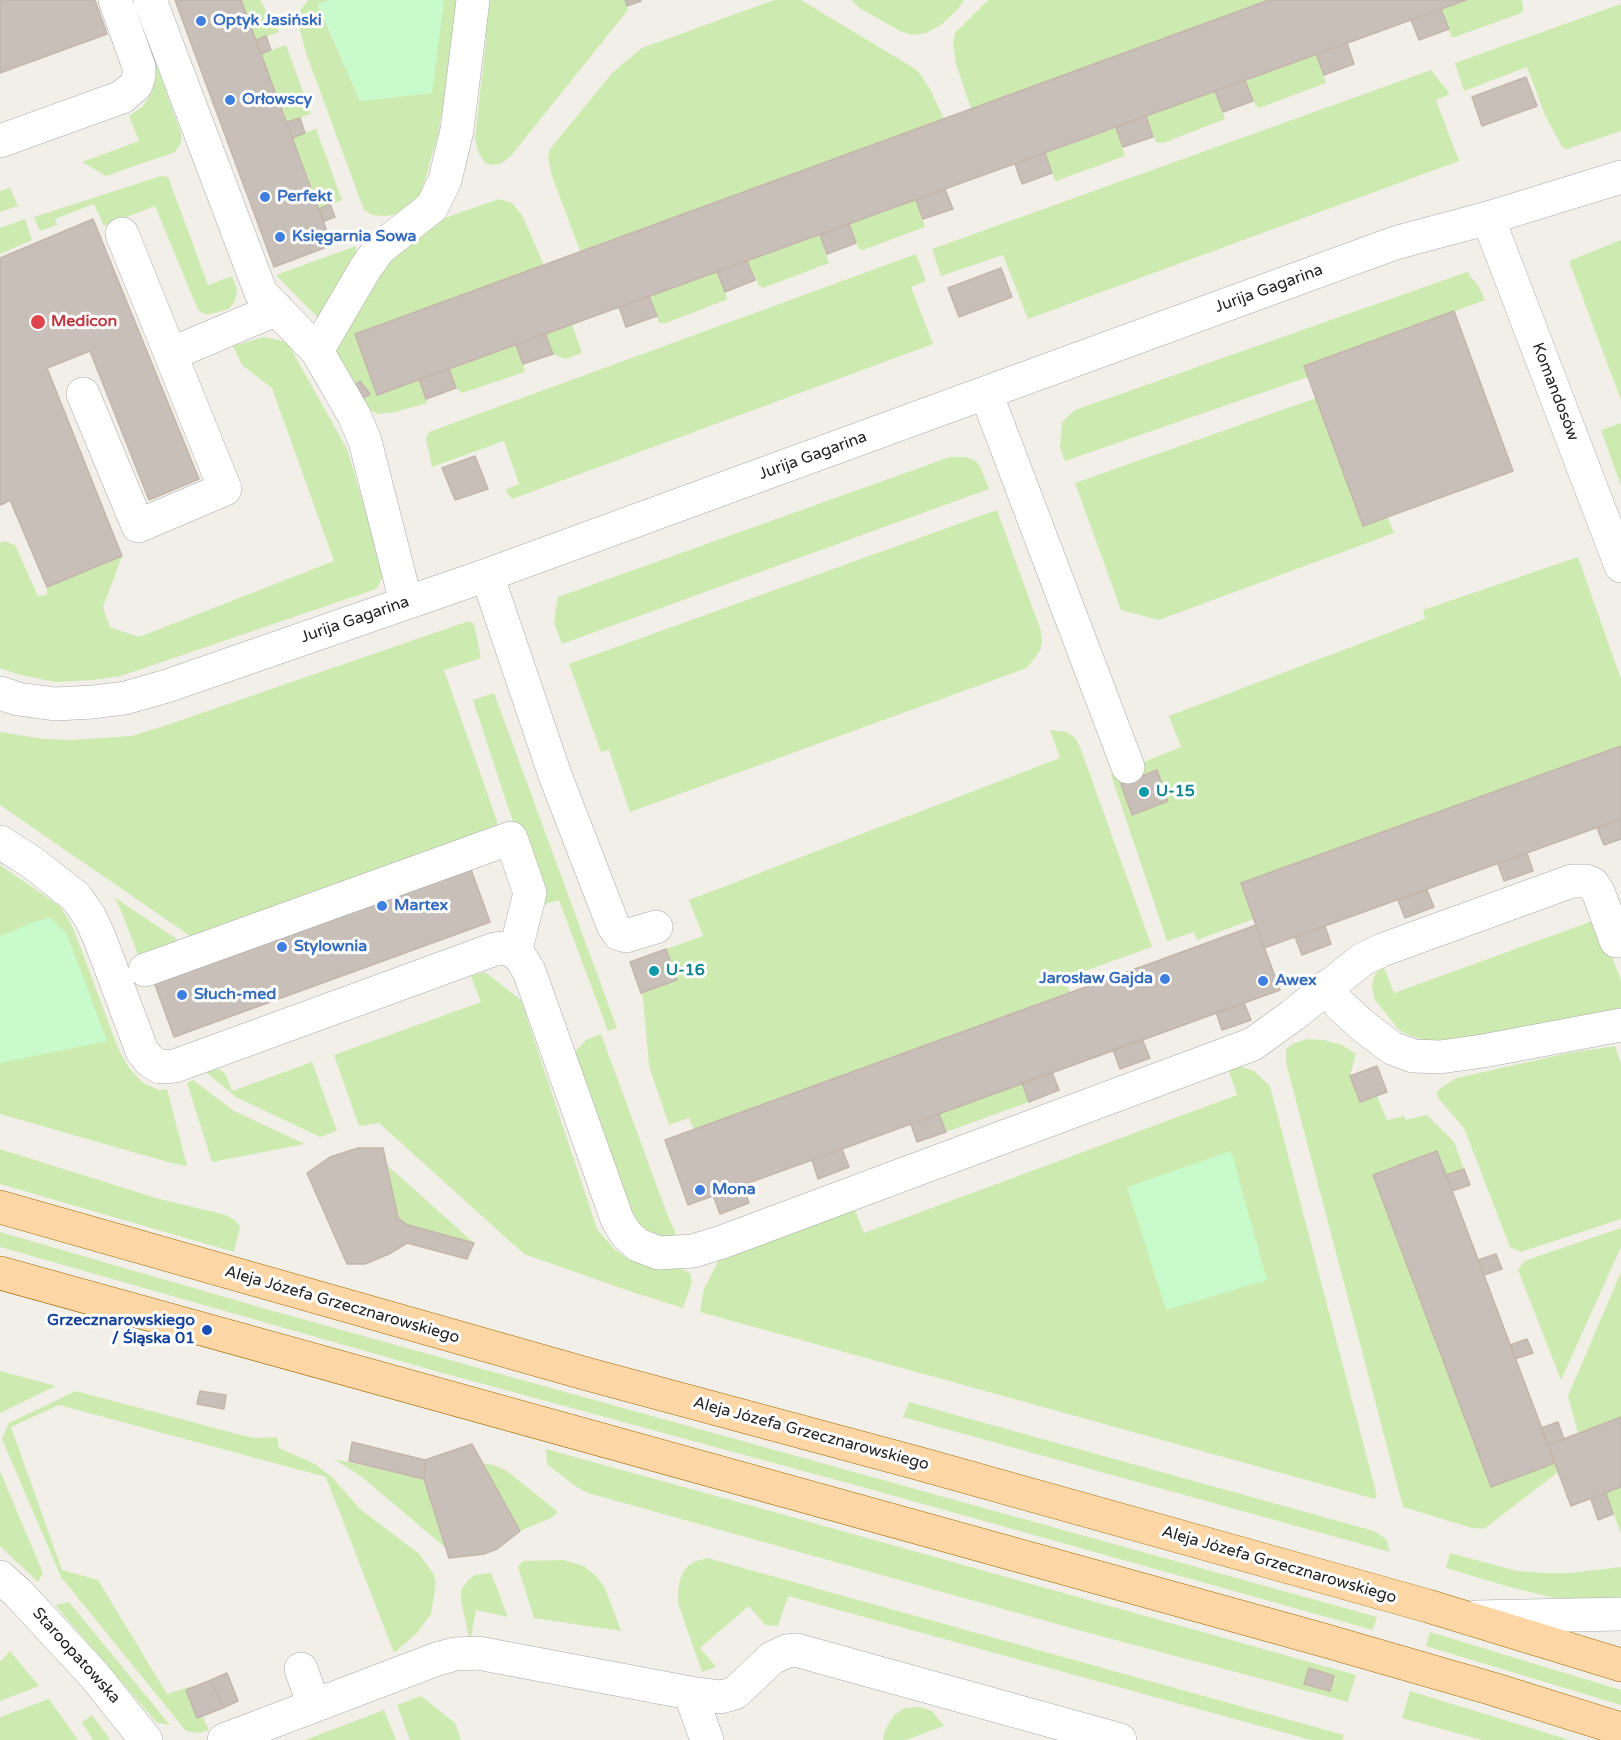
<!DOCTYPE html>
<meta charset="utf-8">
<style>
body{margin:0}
canvas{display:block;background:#f2efe9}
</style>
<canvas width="1621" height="1740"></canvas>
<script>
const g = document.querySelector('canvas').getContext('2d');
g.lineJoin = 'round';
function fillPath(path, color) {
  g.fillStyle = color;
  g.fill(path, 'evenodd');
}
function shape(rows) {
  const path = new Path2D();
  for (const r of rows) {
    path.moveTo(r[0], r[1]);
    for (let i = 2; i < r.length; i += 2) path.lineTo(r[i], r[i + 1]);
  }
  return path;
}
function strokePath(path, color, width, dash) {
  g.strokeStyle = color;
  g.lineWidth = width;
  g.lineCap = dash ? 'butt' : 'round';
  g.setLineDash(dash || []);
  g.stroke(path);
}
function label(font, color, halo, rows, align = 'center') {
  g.font = font + ' "Varela Round",sans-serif';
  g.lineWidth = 6;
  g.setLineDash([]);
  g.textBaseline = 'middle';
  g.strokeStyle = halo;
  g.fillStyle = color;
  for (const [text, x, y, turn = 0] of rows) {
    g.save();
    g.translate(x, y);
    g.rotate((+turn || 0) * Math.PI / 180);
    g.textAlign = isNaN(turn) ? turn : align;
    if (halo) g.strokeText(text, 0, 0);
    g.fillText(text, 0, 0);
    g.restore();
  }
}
const grass = shape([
 [128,0,133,0,181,133,181,143,175,152,106,176,82,162,139,141,129,116,143,106,151,94,155,81],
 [241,0,260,0,279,32,256,40],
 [308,0,329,0,318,5,360,101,431,93,444,0,461,0,438,135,419,200,401,213,386,216,372,215,364,210,306,53,296,16],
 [482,0,625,0,628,10,510,157,502,163,493,165,485,163,478,152,475,138,486,40],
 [774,0,801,0,912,67,919,72,930,89,944,119,580,251,552,176,548,158,550,149,613,72,642,48],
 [852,0,964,0,959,8,941,25,926,33,912,35,900,31,858,7],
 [988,0,1269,0,971,109,956,64,953,43,955,33],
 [1466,0,1522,0,1523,8,1522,13,1452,38,1441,9],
 [1621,4,1621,131,1567,149,1562,147,1545,115,1527,67,1464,91,1455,63],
 [286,45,311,114,287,122,261,54],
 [1316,54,1326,83,1259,108,1256,106,1245,80],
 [1431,70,1450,94,1436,100,1459,161,1028,319,1003,255,941,276,932,249],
 [1215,91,1225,119,1163,143,1156,142,1146,116],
 [1116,128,1125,156,1056,181,1054,178,1045,153],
 [316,129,342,200,319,209,292,138],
 [161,176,168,177,208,285,232,276,237,289,235,301,229,309,211,314,204,314,198,310,155,206,104,226,94,204,55,219,57,225,40,231,34,217],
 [10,188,18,206,0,212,0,191],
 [499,199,512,203,522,215,544,265,355,334,377,394,419,379,426,399,427,403,395,412,379,414,372,411,361,400,332,356,385,259,439,220],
 [916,200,925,227,863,250,859,249,849,224],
 [25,219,32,240,0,254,0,228],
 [820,235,829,263,763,288,759,286,747,261],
 [1621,240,1621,400,1569,261],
 [356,246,356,257,320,320,276,275],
 [916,254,926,281,911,287,933,344,512,499,505,490,519,484,504,441,432,467,426,439,429,432],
 [717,271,727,298,726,300,666,323,659,323,649,296],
 [1467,272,1479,287,1485,300,1305,367,1308,377,1065,461,1060,448,1062,422,1075,410],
 [572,324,582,353,565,359,553,354,523,364,525,372,462,393,456,388,449,369],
 [264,337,287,342,347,449,379,556,383,577,376,589,121,676,94,680,55,682,17,674,0,668,0,543,5,541,15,545,38,596,47,595,47,587,122,556,103,607,110,627,139,637,334,561,272,388,242,365,233,346],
 [1316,398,1363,526,1388,518,1394,533,1159,620,1121,610,1075,483],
 [1621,423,1621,486,1601,430],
 [950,457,966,457,976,461,981,468,989,489,562,644,554,622,558,597],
 [997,510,1041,631,1042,642,1040,651,1027,668,630,812,609,750,601,752,569,664],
 [1578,557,1621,679,1621,746,1241,883,1254,919,1197,940,1194,932,1167,941,1111,775,1181,747,1169,716,1425,619,1423,610],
 [469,621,474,624,481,658,444,670,497,821,497,828,196,940,0,805,0,732,44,739,72,740,131,736,161,727],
 [494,693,617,1028,608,1031,559,900,542,905,507,804,473,700],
 [1050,730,1067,732,1075,738,1080,747,1152,947,1068,977,1066,981,1070,992,694,1129,689,1118,669,1125,649,1066,643,998,641,993,677,980,666,949,703,936,689,900,1060,758],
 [0,865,61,907,74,930,118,1048,129,1068,143,1083,159,1090,167,1089,187,1166,171,1163,0,1114],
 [114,897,184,944,140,960,120,908],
 [1598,919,1621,981,1621,1010,1459,1042,1432,1042,1411,1036,1399,1030,1375,1000,1372,987,1374,976,1383,965,1394,993],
 [485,972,521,1000,597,1229,614,1249,628,1259,649,1267,681,1269,690,1273,692,1282,683,1308,632,1292,524,1254,379,1123,359,1126,334,1055,481,1002,471,976],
 [601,1034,666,1211,677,1237,661,1238,649,1235,633,1223,574,1053,586,1040],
 [1308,1039,1324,1040,1342,1045,1356,1054,1350,1076,1360,1102,1377,1096,1387,1120,1404,1116,1406,1120,1427,1115,1454,1142,1464,1169,1446,1175,1436,1151,1373,1175,1491,1487,1555,1463,1558,1472,1484,1529,1472,1528,1403,1507,1286,1063,1286,1049,1294,1043],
 [1615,1046,1621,1064,1621,1219,1521,1252,1510,1247,1464,1128,1438,1098,1437,1092,1443,1086,1457,1078,1568,1053],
 [312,1062,337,1131,320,1137,236,1097,207,1073,214,1069,221,1070,226,1075,232,1091],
 [1241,1067,1254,1071,1270,1086,1377,1496,1375,1499,700,1312,704,1289,719,1260,853,1205,864,1233,1237,1095,1228,1068],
 [193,1080,234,1111,305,1144,212,1162,187,1083],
 [1022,1083,1029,1102,946,1132,939,1114],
 [0,1149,156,1198,226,1215,235,1220,240,1227,234,1252,0,1184],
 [387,1165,474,1243,408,1225,398,1218],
 [1621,1228,1621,1247,1561,1380,1518,1270,1524,1261],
 [0,1232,266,1309,1377,1617,1373,1630,866,1488,432,1370,0,1247],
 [1621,1272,1621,1417,1578,1433,1568,1396],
 [0,1371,56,1386,0,1413],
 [76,1391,241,1435,256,1438,277,1437,279,1448,315,1464,333,1478,360,1509,418,1553,426,1563,434,1575,436,1583,431,1614,417,1633,394,1653,326,1477,59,1405,11,1427,62,1570,98,1580,167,1694,189,1687,209,1730,199,1733,186,1731,61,1577,2,1439,9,1423],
 [909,1402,1374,1531,1386,1539,1390,1552,903,1417],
 [546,1449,785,1515,1356,1675,1348,1702,1082,1631,588,1493,575,1486,547,1464],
 [334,1459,424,1479,447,1549,362,1477],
 [482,1463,494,1465,507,1471,558,1512,551,1518,520,1531],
 [0,1471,43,1573,38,1582,0,1546],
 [1621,1487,1621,1534,1606,1493],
 [1450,1553,1517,1571,1544,1573,1570,1573,1621,1567,1621,1603,1554,1598,1506,1586,1446,1568],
 [707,1558,1344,1735,1342,1740,1311,1740,788,1596,778,1626,765,1625,749,1606,700,1648,716,1667,702,1672,678,1603,678,1593,680,1579,685,1569,693,1562],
 [563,1560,584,1566,598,1578,605,1588,621,1631,534,1618,518,1567,523,1561],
 [491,1573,508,1617,476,1610,470,1642,461,1601,461,1591,468,1580,475,1575],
 [69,1602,170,1725,157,1723,55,1605],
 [1430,1632,1621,1690,1621,1705,1426,1646],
 [10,1651,39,1686,0,1701,0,1662],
 [1410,1691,1570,1740,1482,1740,1402,1718],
 [421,1696,455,1723,461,1740,410,1740,397,1705],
 [49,1699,78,1740,0,1740,0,1717],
 [919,1707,932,1711,944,1726,906,1740,883,1740,885,1730,894,1715,905,1708],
 [384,1710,396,1740,305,1740],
 [92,1715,106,1734,110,1740,93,1740,82,1722]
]);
const park = shape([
 [329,0,444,0,432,93,360,101,318,4],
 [50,918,67,934,107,1041,0,1063,0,936,37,921],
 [1231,1151,1267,1280,1166,1310,1127,1187]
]);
const building = shape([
 [0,0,95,0,107,34,0,73,0,0],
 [175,0,241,0,332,245,274,267,175,0],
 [625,0,640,0,641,1,627,6,625,0],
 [1269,0,1466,0,377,395,355,334,1269,0],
 [1441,9,1449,29,1419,40,1411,20,1441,9],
 [266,36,271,50,261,54,256,40,266,36],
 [1347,43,1354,64,1324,75,1316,54,1347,43],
 [1526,77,1537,106,1482,126,1472,97,1526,77],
 [1245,80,1253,101,1223,112,1215,91,1245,80],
 [1146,116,1153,137,1123,147,1116,128,1146,116],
 [300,118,305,133,292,138,287,122,300,118],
 [1045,153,1052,173,1022,184,1015,164,1045,153],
 [945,189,953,209,923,219,916,200,945,189],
 [330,204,335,217,324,221,319,209,330,204],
 [93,219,199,479,149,500,90,351,47,368,122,556,47,587,10,500,1,505,0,503,0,258,93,219],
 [849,224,856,243,827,254,820,235,849,224],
 [747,261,755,280,725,292,717,271,747,261],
 [1001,268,1012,297,959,317,948,288,1001,268],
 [649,296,657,316,626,327,619,307,649,296],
 [1454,311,1513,471,1363,526,1304,366,1454,311],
 [545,333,553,354,523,364,516,345,545,333],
 [449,369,456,388,426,399,419,379,449,369],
 [360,381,370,394,361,400,352,388,360,381],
 [475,456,488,489,455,500,442,468,475,456],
 [1621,746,1621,819,1264,948,1241,883,1621,746],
 [1157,770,1168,801,1132,815,1121,784,1157,770],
 [1621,819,1621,839,1604,845,1597,828,1621,819],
 [1527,853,1533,871,1504,881,1498,864,1527,853],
 [469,864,490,922,174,1037,153,979,469,864],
 [1427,890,1434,907,1405,918,1398,900,1427,890],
 [1256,925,1280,990,688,1205,665,1140,1256,925],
 [1325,926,1331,944,1302,955,1295,937,1325,926],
 [666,949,677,980,641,993,630,962,666,949],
 [1244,1003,1251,1020,1222,1030,1216,1012,1244,1003],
 [1142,1039,1150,1058,1120,1069,1113,1050,1142,1039],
 [1377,1066,1387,1092,1360,1102,1350,1076,1377,1066],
 [1052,1072,1059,1090,1029,1102,1022,1083,1052,1072],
 [939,1114,946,1132,917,1142,911,1124,939,1114],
 [358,1148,383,1148,398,1218,408,1225,474,1243,467,1259,407,1243,389,1254,365,1264,347,1264,307,1173,330,1157,358,1148],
 [842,1149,849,1167,818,1179,812,1160,842,1149],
 [1437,1151,1555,1463,1491,1487,1373,1175,1437,1151],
 [1464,1169,1470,1185,1452,1191,1446,1175,1464,1169],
 [743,1185,749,1203,720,1214,713,1195,743,1185],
 [1496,1254,1502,1269,1484,1275,1478,1260,1496,1254],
 [1527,1339,1533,1353,1515,1359,1510,1345,1527,1339],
 [200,1391,226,1395,224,1409,197,1404,200,1391],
 [1621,1417,1621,1487,1571,1506,1548,1445,1621,1417],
 [1558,1422,1564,1439,1548,1445,1541,1428,1558,1422],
 [352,1442,425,1460,424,1479,349,1461,352,1442],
 [472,1444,520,1531,497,1549,484,1554,449,1558,424,1479,425,1460,472,1444],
 [1606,1493,1613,1514,1598,1520,1591,1499,1606,1493],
 [1309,1668,1334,1676,1330,1691,1304,1684,1309,1668],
 [227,1673,238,1701,223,1708,211,1680,227,1673],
 [211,1680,223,1708,197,1718,186,1690,211,1680]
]);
const minor = shape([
 [150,0,261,293,317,351,354,415,365,441,406,602],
 [0,141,122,97,136,85,139,76,139,67,115,0],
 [1488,218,1621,566],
 [317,351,365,269,379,249,432,207,445,180,457,130,473,0],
 [171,354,277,309],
 [986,393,1128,767],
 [83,394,138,526,225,489,122,234],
 [487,575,555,775,613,925,619,934,626,936,656,927],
 [0,693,18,699,55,704,93,702,125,698,167,686,487,575,1395,243,1488,218,1621,177],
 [0,842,33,863,76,897,90,917,100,939,142,1051,150,1061,160,1067,175,1066,495,949,507,948,519,955,529,971,617,1219,626,1234,638,1245,659,1253,693,1251,722,1242,1253,1044,1293,1015,1363,959,1382,950,1572,881,1586,881,1593,884,1599,894,1616,941],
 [145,970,511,838,530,893,515,953],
 [1326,987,1340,1005,1363,1026,1392,1048,1413,1056,1440,1057,1483,1051,1621,1025],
 [0,1577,18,1593,94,1675,146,1740],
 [1476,1617,1621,1614],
 [301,1669,314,1705],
 [690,1693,721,1697,735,1693,772,1658,787,1651,796,1650,1120,1740],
 [224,1740,437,1659,455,1654,478,1653,690,1693,707,1740]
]);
const major = shape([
 [0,1207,587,1374,917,1463,1428,1606,1621,1665],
 [0,1273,1316,1638,1493,1689,1621,1729]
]);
const markers = [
 [201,21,6,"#3f7fe0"],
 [230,100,6,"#3f7fe0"],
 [265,197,6,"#3f7fe0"],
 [280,237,6,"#3f7fe0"],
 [38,322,8,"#e0444e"],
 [1144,792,6,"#0f9aa8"],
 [382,906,6,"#3f7fe0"],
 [282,947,6,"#3f7fe0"],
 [654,971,6,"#0f9aa8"],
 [1165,979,6,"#3f7fe0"],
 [1263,981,6,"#3f7fe0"],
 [182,995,6,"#3f7fe0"],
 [700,1190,6,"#3f7fe0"],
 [207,1330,6,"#1a4fb4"]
];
const shopNames = [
 ["Optyk Jasiński",213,21],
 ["Orłowscy",242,100],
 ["Perfekt",277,197],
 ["Księgarnia Sowa",292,237],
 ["Martex",394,906],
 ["Stylownia",294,947],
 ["Jarosław Gajda",1153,979,"right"],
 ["Awex",1275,981],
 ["Słuch-med",194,995],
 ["Mona",712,1190]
];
const streetNames = [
 ["Jurija Gagarina",1269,289,-20],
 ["Komandosów",1555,392,69],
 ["Jurija Gagarina",813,456,-20],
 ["Jurija Gagarina",355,620,-19],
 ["Aleja Józefa Grzecznarowskiego",342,1305,16],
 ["Aleja Józefa Grzecznarowskiego",811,1434,15],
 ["Aleja Józefa Grzecznarowskiego",1279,1565,16],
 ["Staroopatowska",76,1656,48]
];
const healthNames = [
 ["Medicon",51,322]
];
const cultureNames = [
 ["U-15",1156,792],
 ["U-16",666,971]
];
const transitNames = [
 ["Grzecznarowskiego",195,1321],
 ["/ Śląska 01",195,1339]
];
fillPath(grass, '#cdebb0');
fillPath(park, '#c8facc');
fillPath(building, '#c7bfb8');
strokePath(building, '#c4b6ab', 1.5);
strokePath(minor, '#a9a9a9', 34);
strokePath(major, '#a06b00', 34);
strokePath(minor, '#fff', 33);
strokePath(major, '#fcd6a4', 33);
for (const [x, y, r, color] of markers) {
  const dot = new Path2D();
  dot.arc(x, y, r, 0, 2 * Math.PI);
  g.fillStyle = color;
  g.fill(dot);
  strokePath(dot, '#fff', 2);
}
label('bold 16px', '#366cbe', '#fff', shopNames, 'left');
label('16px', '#222', '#fff', streetNames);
label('bold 16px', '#be3a42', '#fff', healthNames, 'left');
label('bold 16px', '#0d838f', '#fff', cultureNames, 'left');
label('bold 16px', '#164399', '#fff', transitNames, 'right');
</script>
